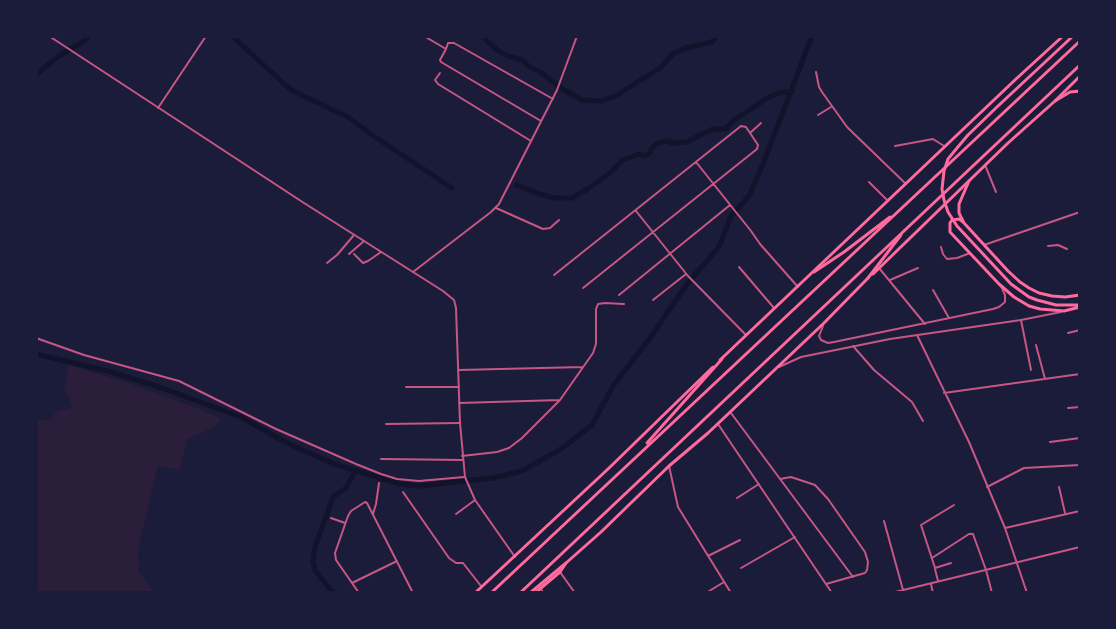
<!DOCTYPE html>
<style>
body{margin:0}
#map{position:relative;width:1116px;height:629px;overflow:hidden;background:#1b1b3a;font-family:"Exo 2",sans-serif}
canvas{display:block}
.frame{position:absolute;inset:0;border:38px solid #1b1b3a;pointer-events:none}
</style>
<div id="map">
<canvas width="1116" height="629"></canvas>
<div class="frame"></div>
</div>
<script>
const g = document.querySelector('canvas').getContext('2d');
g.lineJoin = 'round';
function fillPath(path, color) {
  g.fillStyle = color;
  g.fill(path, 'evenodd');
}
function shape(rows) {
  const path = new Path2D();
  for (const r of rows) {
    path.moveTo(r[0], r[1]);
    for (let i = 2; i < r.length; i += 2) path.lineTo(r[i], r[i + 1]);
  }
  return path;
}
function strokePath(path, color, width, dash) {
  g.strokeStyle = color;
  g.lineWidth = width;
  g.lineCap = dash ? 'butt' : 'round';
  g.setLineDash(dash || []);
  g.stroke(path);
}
const green = shape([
 [69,365,128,383,186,404,221,418,213,428,187,439,180,470,158,466,138,549,139,572,155,593,36,593,36,420,50,420,56,412,73,407,64,388]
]);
const canal = shape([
 [232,36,291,90,348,117,372,135,452,188],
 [482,36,497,50,508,56,522,60,531,68,539,71,561,88,582,100,601,101,617,95,660,68,673,54,685,48,712,42,717,36],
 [36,75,56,58,84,41,89,36],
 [517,185,539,194,555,198,572,198,589,188,610,173,623,160,639,154,645,156,650,153,652,148,657,143,666,141,674,143,687,142,702,134,713,129,726,129,733,121,769,97,778,93,792,91],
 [36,354,111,372,162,388,241,417,287,443,334,464,400,484,420,486,464,481,493,478,522,471,561,449,592,425,613,386,650,338,687,284,719,247,731,216,749,196,763,164,812,36],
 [333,593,315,570,313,561,315,547,333,497,346,488,356,470]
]);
const minor = shape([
 [424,36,446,49,448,43,454,43,553,99],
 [446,49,440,60,441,62,541,121],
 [816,72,819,87,822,92,847,127,906,184],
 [440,73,435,80,438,84,531,141],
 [158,108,206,36],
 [818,115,831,107],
 [750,133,761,123],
 [895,146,933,139,944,146],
 [696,162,751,231,760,244,798,287],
 [985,165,996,192],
 [869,182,888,201],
 [496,208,543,229,550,228,559,220],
 [636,211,688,276,746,335],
 [984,245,1080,212],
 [1048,246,1058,245,1067,249],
 [941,247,943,254,947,259,957,258,970,253],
 [349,254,364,241],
 [354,254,363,263,368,261,381,252],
 [327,263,337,255,354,235],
 [739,267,774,308],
 [879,268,925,324],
 [413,272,491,212,499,204,557,90,577,36],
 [554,275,741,126,746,127,758,145,757,149,583,288],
 [890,280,918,268],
 [933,290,949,318],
 [619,295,730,205],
 [653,300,686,274],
 [1021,320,1031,370],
 [1068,333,1080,330],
 [917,335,969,442,1005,528,1027,593],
 [36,338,84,355,179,381,276,429,356,464,381,474,397,479,419,481,464,477],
 [1036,345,1045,379],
 [853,346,874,370,912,402,923,421],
 [459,370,583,367],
 [406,387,459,387],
 [944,393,1080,374],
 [459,403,560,400],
 [1068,408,1080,407],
 [731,413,853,577],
 [386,424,460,423],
 [718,424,832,593],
 [1050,442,1080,438],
 [462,456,497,452,509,448,522,438,560,400,593,353,596,344,596,309,598,304,605,303,624,304],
 [381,459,463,460],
 [669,466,678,507,731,593],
 [780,479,791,477,815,485,828,499,865,552,868,562,867,570,865,573,826,584],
 [987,487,1024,468,1080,465],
 [1059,487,1065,513],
 [403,492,449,558,456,563,463,563,481,586],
 [737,498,759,484],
 [373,514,376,504,379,483],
 [456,514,475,500],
 [331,518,345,523],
 [884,521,903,590],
 [1005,528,1080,511],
 [708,556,740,540],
 [932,558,969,534,973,534,986,570,992,593],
 [951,563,935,568,921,525,954,505],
 [741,568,795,537],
 [935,569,938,581],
 [560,572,575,593],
 [352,583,397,561],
 [931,584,933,593],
 [540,588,544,593],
 [359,593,336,560,335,553,348,516,351,511,365,502,367,503,413,593],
 [706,593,724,582],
 [891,593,1080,547]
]);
const tertiary = shape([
 [49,36,304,203,443,291,454,300,456,308,460,423,465,477,475,500,515,557],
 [823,326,819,336,821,340,828,343,834,342,993,309,999,307,1005,302,1005,295,1001,286],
 [779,367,801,357,890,339,1021,320,1061,312]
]);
const secondary = shape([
 [873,274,1008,143,1055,101,1080,76],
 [720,360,1016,79,1063,36],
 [475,593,608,469,713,367],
 [535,593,560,572,566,563,601,532,669,466,708,433,824,323,868,278]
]);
const primary = shape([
 [1073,36,998,106,968,135,957,148,948,159,944,171,942,189,944,200,948,212,957,226,1011,284,1029,297,1037,300,1056,305,1080,305],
 [1055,101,1070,92,1080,91],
 [969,181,959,204,959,213,964,223,1008,271,1020,282,1029,288,1039,293,1052,296,1065,297,1080,295],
 [963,222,959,219,952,220,950,223,950,232,999,284,1014,297,1029,306,1040,309,1064,311,1080,307]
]);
const trunk = shape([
 [814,272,844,252,890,217],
 [868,278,901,235],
 [647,443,722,359],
 [491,593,1080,41],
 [520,593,1080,65],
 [530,593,566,563]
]);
fillPath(green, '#2a1e3b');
strokePath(canal, '#12122b', 5);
strokePath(minor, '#c65784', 2);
strokePath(tertiary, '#c65784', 2);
strokePath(secondary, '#ff6b9d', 3);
strokePath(primary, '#ff6b9d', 3);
strokePath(trunk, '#ff6b9d', 3);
</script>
